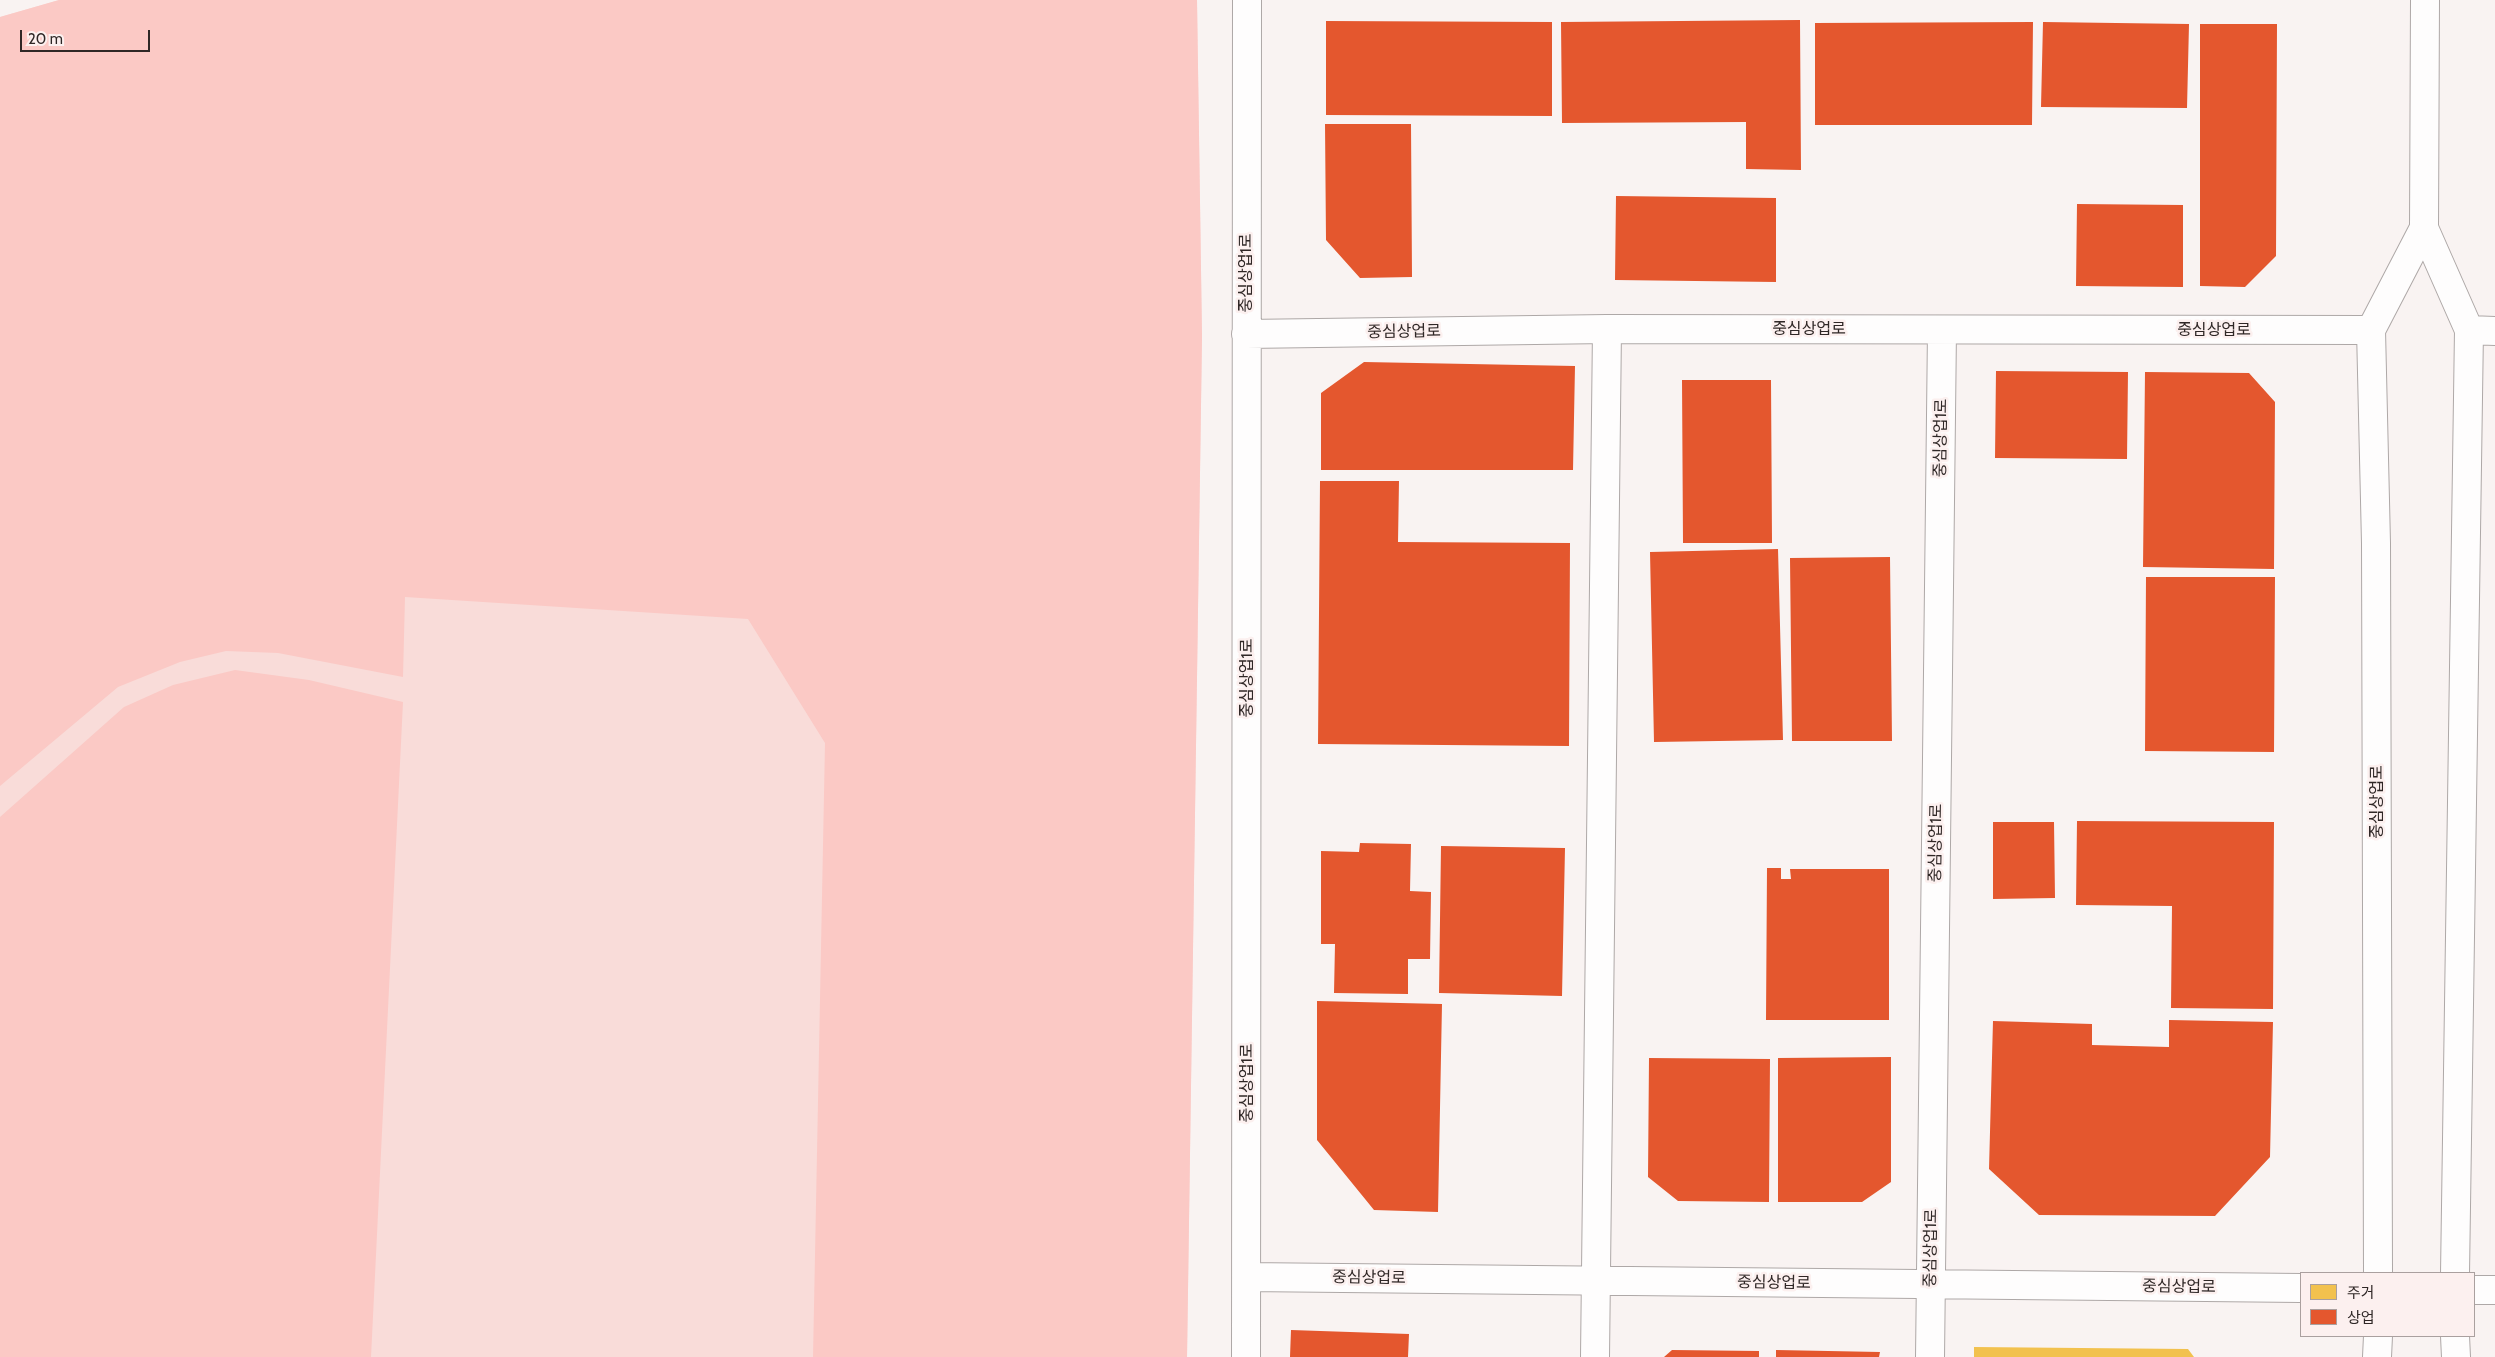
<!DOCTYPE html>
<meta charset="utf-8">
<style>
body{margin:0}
#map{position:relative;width:2495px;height:1357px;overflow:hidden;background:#f9f3f2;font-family:Cabin,"Noto Sans KR",sans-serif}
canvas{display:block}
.legend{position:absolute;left:2300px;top:1272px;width:175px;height:65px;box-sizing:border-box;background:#fcf0ef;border:1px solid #aaa09f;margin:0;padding:6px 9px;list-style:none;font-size:15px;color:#2f2726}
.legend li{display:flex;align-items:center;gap:10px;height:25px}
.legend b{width:25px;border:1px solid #aaa09f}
.scale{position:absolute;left:20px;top:30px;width:130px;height:22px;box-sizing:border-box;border:2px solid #2f2726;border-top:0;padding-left:6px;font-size:15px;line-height:18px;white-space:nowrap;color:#2f2726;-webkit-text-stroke:4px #fcf0ef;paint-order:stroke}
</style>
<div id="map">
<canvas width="2495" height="1357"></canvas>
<ul class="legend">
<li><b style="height:14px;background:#f2c14e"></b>주거</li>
<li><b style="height:14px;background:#e4572e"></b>상업</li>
</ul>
<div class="scale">20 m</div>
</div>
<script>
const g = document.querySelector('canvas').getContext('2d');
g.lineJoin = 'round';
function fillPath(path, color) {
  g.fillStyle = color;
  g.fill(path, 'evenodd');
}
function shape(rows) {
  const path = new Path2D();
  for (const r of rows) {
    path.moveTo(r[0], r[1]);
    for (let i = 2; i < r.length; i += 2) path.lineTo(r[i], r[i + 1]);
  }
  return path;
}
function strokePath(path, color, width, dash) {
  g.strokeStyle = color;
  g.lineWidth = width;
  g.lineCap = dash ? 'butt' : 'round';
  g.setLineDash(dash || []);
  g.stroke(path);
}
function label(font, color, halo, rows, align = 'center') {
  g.font = font + ' Cabin,"Noto Sans KR",sans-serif';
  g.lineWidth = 5;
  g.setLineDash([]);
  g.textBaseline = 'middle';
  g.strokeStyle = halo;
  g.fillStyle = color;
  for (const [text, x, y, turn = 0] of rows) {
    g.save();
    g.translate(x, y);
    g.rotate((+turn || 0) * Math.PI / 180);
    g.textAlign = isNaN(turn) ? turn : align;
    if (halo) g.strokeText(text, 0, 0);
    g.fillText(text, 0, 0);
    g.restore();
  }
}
const green = shape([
 [59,0,1197,0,1202,337,1187,1357,0,1357,0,17]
]);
const forest = shape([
 [59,0,1197,0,1202,337,1187,1357,813,1357,825,743,748,619,405,597,403,677,278,653,226,651,180,662,118,687,0,786,0,17],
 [235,670,309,680,403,702,371,1357,0,1357,0,817,124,707,173,685]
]);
const homes = shape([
 [1974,1347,2188,1349,2194,1357,1974,1357]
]);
const shops = shape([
 [1800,20,1801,170,1746,169,1746,122,1562,123,1561,22],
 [1326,21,1552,22,1552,116,1326,115],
 [2033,22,2032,125,1815,125,1815,23],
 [2043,22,2189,24,2187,108,2041,107],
 [2200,24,2277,24,2276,256,2245,287,2200,286],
 [1325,124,1411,124,1412,277,1360,278,1326,240],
 [1616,196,1776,198,1776,282,1615,280],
 [2077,204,2183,205,2183,287,2076,286],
 [1364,362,1575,366,1573,470,1321,470,1321,393],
 [1996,371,2128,372,2127,459,1995,458],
 [2145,372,2249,373,2275,402,2274,569,2143,567],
 [1682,380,1771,380,1772,543,1683,543],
 [1320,481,1399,481,1398,542,1570,543,1569,746,1318,744],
 [1778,549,1783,740,1654,742,1650,552],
 [1890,557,1892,741,1792,741,1790,558],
 [2146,577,2275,577,2274,752,2145,751],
 [2077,821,2274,822,2273,1009,2171,1008,2172,906,2076,905],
 [1993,822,2054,822,2055,898,1993,899],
 [1360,843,1411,844,1410,891,1431,892,1430,959,1408,959,1408,994,1334,993,1335,944,1321,944,1321,851,1359,852],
 [1441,846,1565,848,1562,996,1439,993],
 [1767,868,1781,868,1781,879,1791,879,1790,869,1889,869,1889,1020,1766,1020],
 [1317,1001,1442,1004,1438,1212,1374,1210,1317,1140],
 [2169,1020,2273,1022,2270,1157,2215,1216,2039,1215,1989,1169,1993,1021,2092,1024,2092,1045,2169,1047],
 [1891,1057,1891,1182,1862,1202,1778,1202,1778,1058],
 [1649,1058,1770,1059,1769,1202,1678,1201,1648,1177],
 [1291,1330,1409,1334,1408,1357,1290,1357],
 [1672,1350,1759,1351,1759,1357,1664,1357],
 [1776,1350,1880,1352,1879,1357,1776,1357]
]);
const minor = shape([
 [2425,0,2424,228,2469,330,2455,1273],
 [2469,330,2495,331],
 [1246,334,1607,329,2371,330],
 [2378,1273,2376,543,2371,330,2424,228],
 [1247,1277,2301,1288],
 [2474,1290,2495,1290],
 [2455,1336,2456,1357],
 [1246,1357,1247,0],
 [1595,1357,1607,329],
 [1930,1357,1942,330],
 [2377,1357,2378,1336]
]);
const streetNames = [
 ["중심상업1로",1246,273,-90],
 ["중심상업로",1809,329],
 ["중심상업로",2214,330],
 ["중심상업로",1404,332,-1],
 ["중심상업1로",1941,438,-89],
 ["중심상업1로",1247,678,-90],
 ["중심상업로",2377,802,-90],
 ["중심상업1로",1936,843,-89],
 ["중심상업1로",1247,1083,-90],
 ["중심상업1로",1931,1248,-89],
 ["중심상업로",1369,1278,1],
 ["중심상업로",1774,1283,1],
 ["중심상업로",2179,1287,1]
];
fillPath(green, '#f9dcd9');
fillPath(forest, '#fbc9c5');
fillPath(homes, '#f2c14e');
fillPath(shops, '#e4572e');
strokePath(minor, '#aea8a7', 30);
strokePath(minor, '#fefdfd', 28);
label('16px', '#2f2726', '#fcf0ef', streetNames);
</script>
